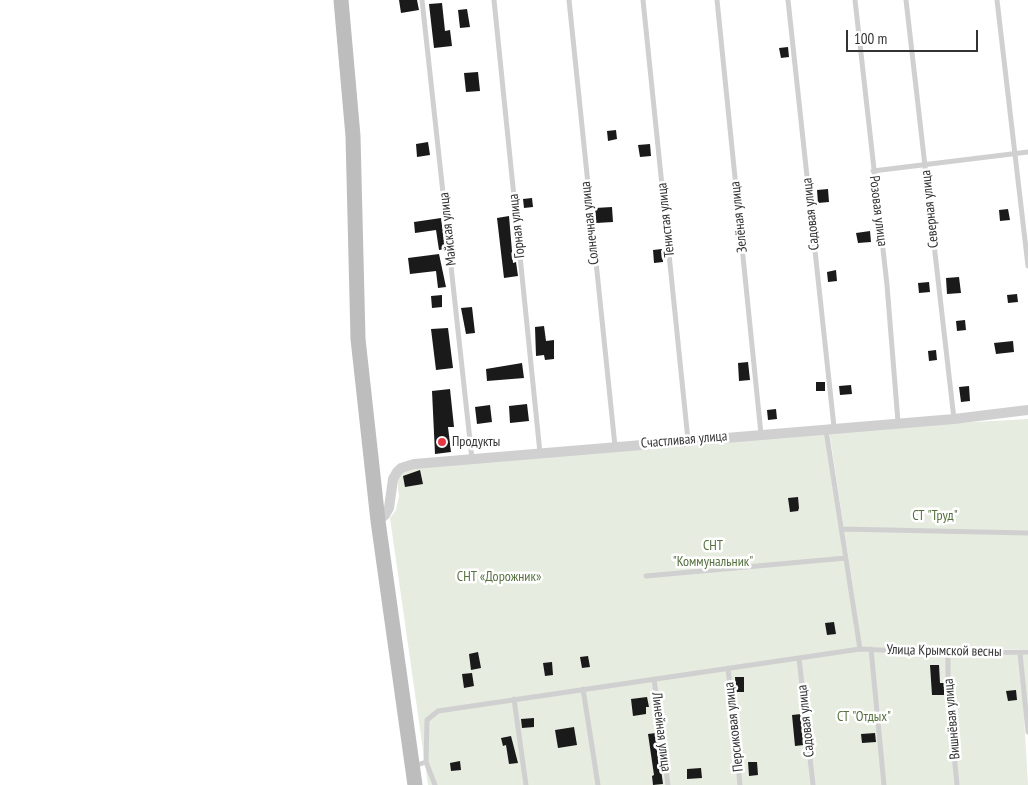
<!DOCTYPE html>
<meta charset="utf-8">
<style>
body{margin:0}
#map{position:relative;width:1028px;height:785px;overflow:hidden;background:#fff;font-family:"PT Sans Narrow",sans-serif}
canvas{display:block}
.scale{position:absolute;left:846px;top:30px;width:132px;height:22px;box-sizing:border-box;border:2px solid #333;border-top:0;padding-left:6px;font-size:15px;line-height:18px;white-space:nowrap;color:#333;-webkit-text-stroke:4px #fff;paint-order:stroke}
</style>
<div id="map">
<canvas width="1028" height="785"></canvas>
<div class="scale">100 m</div>
</div>
<script>
const g = document.querySelector('canvas').getContext('2d');
g.lineJoin = 'round';
function fillPath(path, color) {
  g.fillStyle = color;
  g.fill(path, 'evenodd');
}
function shape(rows) {
  const path = new Path2D();
  for (const r of rows) {
    path.moveTo(r[0], r[1]);
    for (let i = 2; i < r.length; i += 2) path.lineTo(r[i], r[i + 1]);
  }
  return path;
}
function strokePath(path, color, width, dash) {
  g.strokeStyle = color;
  g.lineWidth = width;
  g.lineCap = dash ? 'butt' : 'round';
  g.setLineDash(dash || []);
  g.stroke(path);
}
function label(font, color, halo, rows, align = 'center') {
  g.font = font + ' "PT Sans Narrow",sans-serif';
  g.lineWidth = 5;
  g.setLineDash([]);
  g.textBaseline = 'middle';
  g.strokeStyle = halo;
  g.fillStyle = color;
  for (const [text, x, y, turn = 0] of rows) {
    g.save();
    g.translate(x, y);
    g.rotate((+turn || 0) * Math.PI / 180);
    g.textAlign = isNaN(turn) ? turn : align;
    if (halo) g.strokeText(text, 0, 0);
    g.fillText(text, 0, 0);
    g.restore();
  }
}
const green = shape([
 [1028,419,1028,649,949,650,862,647,829,430],
 [825,428,860,649,1028,653,1028,734,1022,683,1028,785,428,785,390,518,396,510,399,496,397,480,400,471,416,467]
]);
const building = shape([
 [399,0,417,0,419,10,401,13],
 [442,3,445,31,450,30,452,46,434,48,429,4],
 [467,9,470,27,460,28,458,10],
 [788,47,789,57,781,58,779,48],
 [478,72,480,91,466,92,464,73],
 [616,130,617,139,608,141,607,131],
 [428,142,430,155,417,157,416,144],
 [650,144,651,156,640,157,638,145],
 [828,189,829,202,818,203,817,190],
 [532,198,533,207,524,208,523,199],
 [612,207,613,222,596,223,595,208],
 [1008,209,1010,220,1000,221,999,210],
 [509,216,513,263,516,262,518,276,504,278,497,218],
 [441,218,445,249,439,250,436,230,415,233,414,222],
 [870,231,871,242,858,243,856,233],
 [662,249,663,262,654,263,653,250],
 [439,254,446,287,438,288,436,271,410,274,408,258],
 [836,270,837,281,828,282,827,272],
 [959,277,961,293,947,294,946,278],
 [929,282,930,292,919,293,918,283],
 [1017,294,1018,302,1008,303,1007,295],
 [442,295,442,307,432,308,431,296],
 [472,307,475,333,466,334,461,308],
 [965,320,966,330,957,331,956,321],
 [544,326,546,341,554,340,554,359,545,360,544,355,536,356,535,327],
 [448,328,453,368,436,370,431,329],
 [1013,341,1014,352,996,354,994,343],
 [936,350,937,360,929,361,928,351],
 [748,362,750,380,739,381,738,363],
 [522,363,524,378,487,381,486,369],
 [816,382,825,382,825,391,816,391],
 [851,385,852,394,840,395,839,386],
 [969,386,970,401,961,402,959,387],
 [450,389,454,427,448,427,451,452,435,454,432,391],
 [527,404,529,421,510,423,509,406],
 [490,405,492,422,477,424,475,407],
 [776,409,777,419,768,420,767,410],
 [420,470,423,484,405,487,403,476],
 [798,497,799,508,798,511,790,512,788,498],
 [834,622,836,634,827,635,825,623],
 [478,652,481,668,471,670,469,654],
 [588,656,590,667,582,668,580,657],
 [552,662,553,675,545,676,543,663],
 [930,665,939,665,940,683,944,683,944,695,932,695],
 [472,673,474,686,464,688,462,674],
 [735,677,744,677,744,692,736,692],
 [1016,690,1017,700,1008,701,1006,691],
 [647,697,649,707,646,707,646,714,633,716,631,699],
 [801,714,804,745,795,746,792,715],
 [534,718,534,727,522,728,521,719],
 [574,727,577,745,558,748,555,730],
 [656,733,663,784,653,785,652,776,654,775,648,734],
 [875,733,876,742,862,743,861,734],
 [511,736,518,763,509,764,506,745,503,746,501,738],
 [460,761,461,770,451,771,450,763],
 [748,762,757,762,758,775,749,776],
 [701,768,702,778,687,779,687,769]
]);
const lane = shape([
 [422,0,472,459],
 [494,0,540,453],
 [569,0,615,446],
 [643,0,688,440],
 [717,0,761,434],
 [788,0,834,427],
 [855,0,887,285,898,422],
 [906,0,954,419],
 [997,0,1028,266],
 [873,171,1028,152],
 [826,430,860,649],
 [841,529,1028,533],
 [646,576,846,558],
 [871,649,884,785],
 [948,653,948,693,957,785],
 [1020,653,1028,732],
 [799,658,813,785],
 [728,668,740,785],
 [654,679,668,785],
 [583,689,598,785],
 [514,699,526,785],
 [426,762,435,785],
 [414,766,426,762,427,720,438,711,860,649,948,653,1028,652]
]);
const street = shape([
 [378,521,385,515,389,508,393,479,397,472,401,468,414,464,954,419,1028,410]
]);
const secondary = shape([
 [341,0,353,136,358,339,378,521,415,785]
]);
const markers = [
 [442,442,5,"#e63946"]
];
const streetNames = [
 ["Северная улица",930,209,-96],
 ["Розовая улица",878,211,83],
 ["Садовая улица",811,214,-96],
 ["Зелёная улица",739,217,-96],
 ["Тенистая улица",666,220,-96],
 ["Солнечная улица",590,223,-96],
 ["Горная улица",517,226,-96],
 ["Майская улица",448,229,-96],
 ["Счастливая улица",684,440,-5],
 ["Улица Крымской весны",944,651,1],
 ["Вишнёвая улица",952,719,-95],
 ["Садовая улица",806,721,-96],
 ["Персиковая улица",734,727,-96],
 ["Линейная улица",661,732,83]
];
const poiNames = [
 ["Продукты",452,442]
];
const parkNames = [
 ["СТ \"Труд\"",935,516],
 ["СНТ",713,546],
 ["\"Коммунальник\"",713,562],
 ["СНТ «Дорожник»",499,577],
 ["СТ \"Отдых\"",864,717]
];
fillPath(green, '#e6ecdf');
fillPath(building, '#1a1a1a');
strokePath(lane, '#d0d0d0', 5);
strokePath(street, '#d0d0d0', 10);
strokePath(secondary, '#bdbdbd', 15);
for (const [x, y, r, color] of markers) {
  const dot = new Path2D();
  dot.arc(x, y, r, 0, 2 * Math.PI);
  g.fillStyle = color;
  g.fill(dot);
  strokePath(dot, '#fff', 2);
}
label('14px', '#333', '#fff', streetNames);
label('14px', '#333', '#fff', poiNames, 'left');
label('14px', '#56703f', '#fff', parkNames);
</script>
